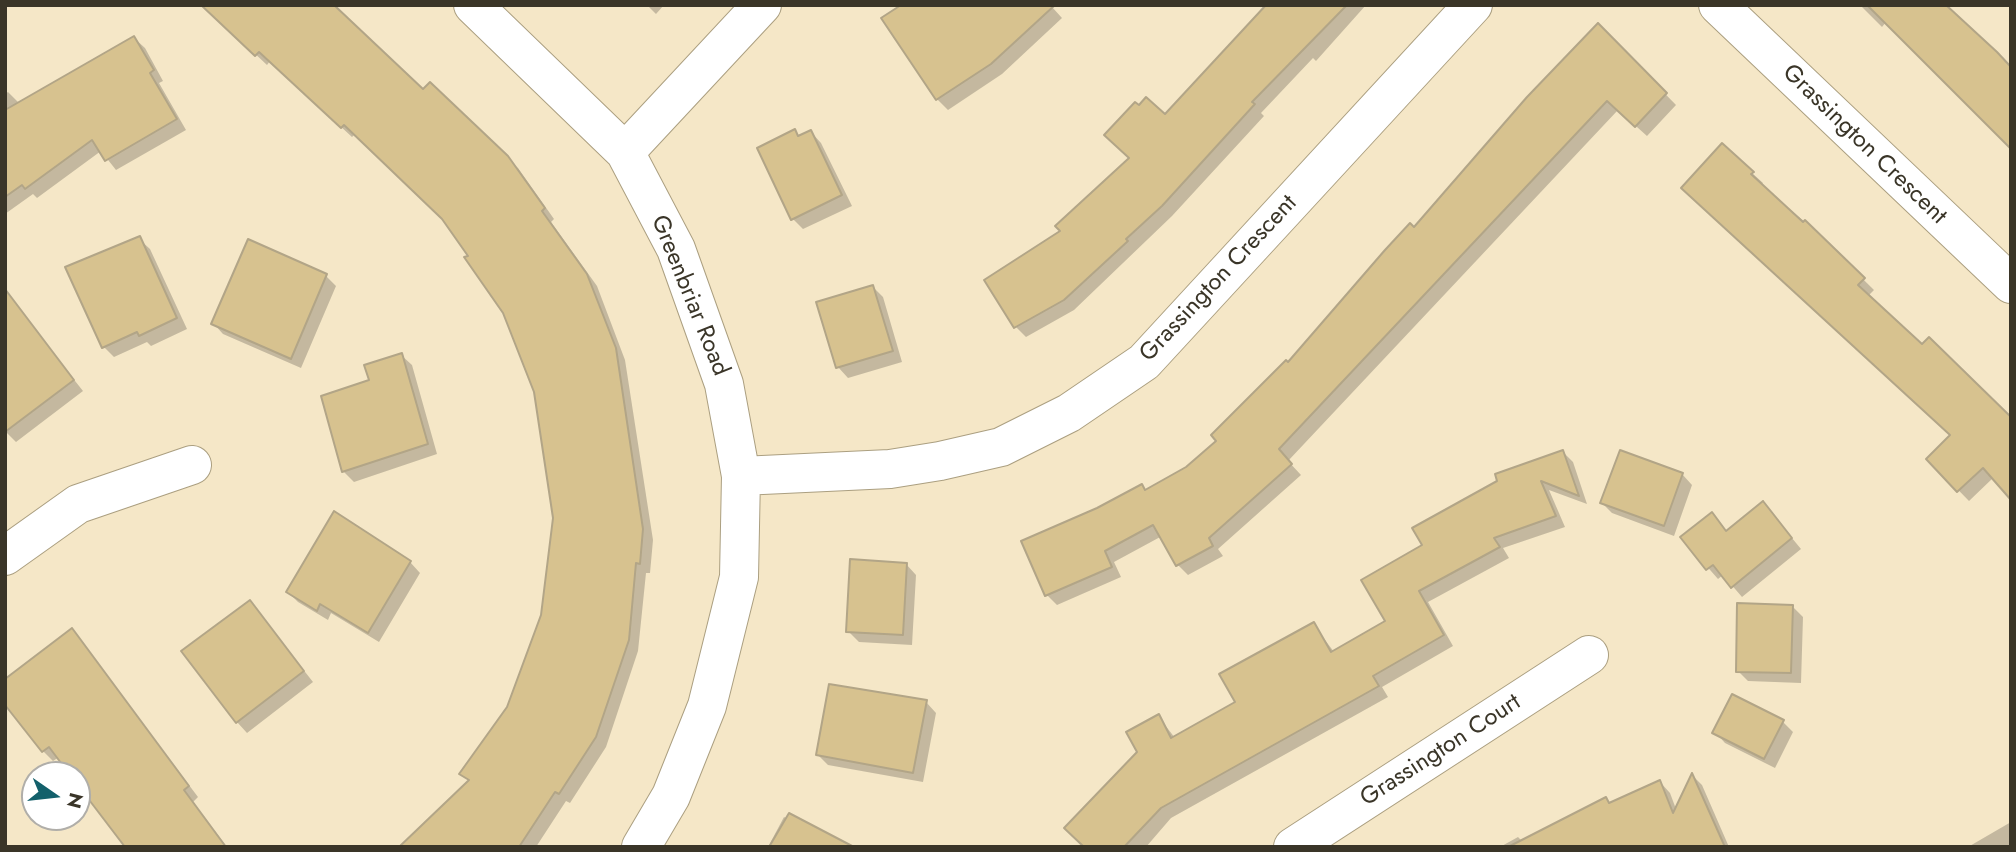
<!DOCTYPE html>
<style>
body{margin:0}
#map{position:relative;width:2016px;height:852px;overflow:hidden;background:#f5e7c7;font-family:Jost,sans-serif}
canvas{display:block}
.frame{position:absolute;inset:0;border:7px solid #3a3528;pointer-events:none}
.north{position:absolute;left:21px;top:761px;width:70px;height:70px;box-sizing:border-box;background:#fff;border:2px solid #b0aea9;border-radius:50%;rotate:104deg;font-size:19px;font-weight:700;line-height:28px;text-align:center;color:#3a3528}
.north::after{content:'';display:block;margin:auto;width:24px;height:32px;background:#13606b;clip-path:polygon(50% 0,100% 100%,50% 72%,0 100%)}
</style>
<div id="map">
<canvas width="2016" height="852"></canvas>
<div class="frame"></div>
<div class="north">N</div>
</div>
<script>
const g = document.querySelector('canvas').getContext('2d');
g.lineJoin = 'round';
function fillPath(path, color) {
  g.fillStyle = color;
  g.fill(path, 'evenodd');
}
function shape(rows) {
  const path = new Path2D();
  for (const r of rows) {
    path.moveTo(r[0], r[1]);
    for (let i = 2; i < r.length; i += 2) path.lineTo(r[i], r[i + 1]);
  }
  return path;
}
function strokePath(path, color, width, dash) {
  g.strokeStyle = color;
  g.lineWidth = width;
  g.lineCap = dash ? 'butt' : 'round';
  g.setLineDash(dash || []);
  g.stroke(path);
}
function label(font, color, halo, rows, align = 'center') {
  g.font = font + ' Jost,sans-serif';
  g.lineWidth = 6;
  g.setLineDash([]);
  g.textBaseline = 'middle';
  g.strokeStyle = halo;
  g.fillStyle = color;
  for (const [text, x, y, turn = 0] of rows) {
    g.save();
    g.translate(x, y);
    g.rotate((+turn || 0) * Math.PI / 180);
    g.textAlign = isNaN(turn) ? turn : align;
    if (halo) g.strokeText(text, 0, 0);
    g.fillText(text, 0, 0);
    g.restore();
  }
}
const shadow = shape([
 [203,5,423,91,518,168,554,219,551,222,597,286,625,360,653,540,650,573,646,573,638,651,606,747,570,803,566,801,536,847,401,847,470,782,462,774,509,708,542,616,555,518,536,391,505,312,444,219,355,134,352,137,270,61,267,65],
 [647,5,664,5,656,14],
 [1268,5,1366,5,1316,61,1313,58,1261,113,1264,116,1172,216,1074,310,1026,337,1016,327,1063,232,1131,159,1139,108,1165,116],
 [1860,5,1943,5,2009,145,1886,22,1882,27],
 [1052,7,1062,18,1002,74,948,110,937,99,884,19],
 [1598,25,1676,105,1647,136,1618,110,1288,461,1301,475,1218,549,1223,556,1188,575,1178,565,1162,536,1114,562,1121,577,1057,605,1047,595,1098,509,1141,486,1146,491,1187,469,1219,441],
 [134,38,145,48,163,81,159,83,186,130,116,170,101,151,37,198,33,194,5,214,5,94,8,92,20,104],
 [795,131,800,137,811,132,821,143,852,206,803,229,793,219],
 [1752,173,1763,183,1761,185,1805,222,1874,290,1868,296,1923,346,1929,339,2010,418,1993,478,1969,501,1928,459,1952,436,1694,198],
 [139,239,150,249,187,329,151,346,147,342,114,357,104,347,68,268],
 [326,276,336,286,301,368,223,334,213,323],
 [873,287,883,297,902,362,848,378,838,367,819,303],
 [18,309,83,391,16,442,5,431],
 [401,355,412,365,437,454,354,482,344,472,323,397,371,381],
 [1563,452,1573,462,1587,504,1549,490,1565,527,1503,548,1509,558,1428,602,1453,646,1382,687,1388,697,1171,818,1146,847,1086,847,1158,716,1175,738,1237,703,1313,624,1334,652,1387,622,1424,546],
 [1682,474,1692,485,1674,536,1612,513,1602,503],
 [1763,503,1801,549,1742,597,1723,575,1718,579,1682,538,1712,515,1727,532],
 [410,562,420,573,379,642,331,613,328,620,298,602,288,592],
 [906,564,916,575,912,645,859,642,848,631],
 [250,602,313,682,247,733,237,722],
 [1792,606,1803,617,1801,683,1748,681,1738,671],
 [72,630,198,797,193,802,227,847,128,847,77,781,77,775,73,775,59,757,53,761,43,751],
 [1733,696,1783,722,1793,732,1775,768,1725,743,1715,732],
 [926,702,936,713,923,782,828,765,817,754],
 [1693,776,1702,785,1729,847,1500,847,1518,837,1523,842,1606,799,1611,804,1660,782,1670,793,1676,809],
 [784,817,844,847,768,847],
 [2011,822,2011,847,1968,847]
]);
const building = shape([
 [201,5,334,5,423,89,430,82,508,156,545,208,542,211,587,274,616,348,643,529,640,564,636,563,629,640,596,737,559,794,555,792,519,847,399,847,469,780,459,774,507,707,541,615,553,518,534,392,503,313,464,257,468,256,442,219,344,125,341,128,259,52,255,56,201,5],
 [901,5,1055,5,991,64,936,100,881,18,901,5],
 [1266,5,1347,5,1252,102,1255,104,1162,206,1126,239,1128,241,1064,300,1014,328,984,280,1060,231,1055,226,1129,158,1104,135,1135,102,1139,105,1146,97,1165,114,1266,5],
 [1867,5,1946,5,1997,52,2011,67,2011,149,1867,5],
 [1598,23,1667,93,1635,127,1607,101,1279,449,1292,464,1209,538,1213,546,1176,566,1153,525,1105,551,1112,567,1045,596,1021,541,1097,508,1142,484,1145,490,1186,467,1216,441,1211,435,1286,360,1288,362,1385,250,1410,223,1414,227,1527,97,1598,23],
 [134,36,154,70,150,73,177,119,105,161,92,140,25,189,22,185,5,197,5,110,134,36],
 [795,129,798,136,811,130,842,195,791,220,757,148,795,129],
 [1722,143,1754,172,1751,174,1803,222,1805,220,1865,278,1858,285,1922,344,1929,337,2011,417,2011,500,1983,468,1957,492,1926,459,1950,435,1681,188,1722,143],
 [140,236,177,318,139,336,137,332,102,348,65,267,140,236],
 [248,239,327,274,291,359,211,324,248,239],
 [873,285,893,351,836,368,816,302,873,285],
 [5,289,74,380,5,432,5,289],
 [402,353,428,444,342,472,321,396,369,380,364,365,402,353],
 [1563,450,1579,496,1541,481,1556,516,1494,538,1500,547,1419,591,1444,635,1373,676,1379,686,1161,808,1124,847,1084,847,1064,828,1137,752,1126,732,1159,714,1171,738,1235,702,1219,674,1314,622,1331,652,1385,621,1361,580,1422,545,1412,528,1497,481,1495,474,1563,450],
 [1620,450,1683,473,1664,526,1600,503,1620,450],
 [1763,501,1792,538,1731,588,1713,565,1706,570,1680,537,1712,512,1726,531,1763,501],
 [334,511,411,561,368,633,320,604,317,611,286,592,334,511],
 [850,559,907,563,903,635,846,632,850,559],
 [250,600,304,671,236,723,181,651,250,600],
 [1737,603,1793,605,1791,673,1736,672,1737,603],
 [72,628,189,786,184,790,226,847,125,847,77,784,77,775,70,775,49,747,42,752,5,705,5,679,72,628],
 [829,684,927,700,913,773,816,755,829,684],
 [1732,694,1784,720,1764,759,1712,733,1732,694],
 [1692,773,1725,847,1508,847,1606,797,1609,803,1660,780,1673,813,1692,773],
 [789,813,854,847,769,847,789,813]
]);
const street = shape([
 [473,5,625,152,676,249,724,384,741,476,739,577,707,706,671,796,641,847],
 [1718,5,2011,284],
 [625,152,762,5],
 [741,476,890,469,940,461,1001,447,1069,413,1144,362,1473,5],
 [5,556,78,504,192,465],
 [1293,847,1589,655]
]);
const streetNames = [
 ["Grassington Crescent",1864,145,44],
 ["Grassington Crescent",1219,279,-47],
 ["Greenbriar Road",689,296,68],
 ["Grassington Court",1441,751,-33]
];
fillPath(shadow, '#0003');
fillPath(building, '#d7c28f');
strokePath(building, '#b2a587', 2);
strokePath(street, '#ab9f80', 40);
strokePath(street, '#fff', 38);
label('24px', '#3a3528', '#fff', streetNames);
</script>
